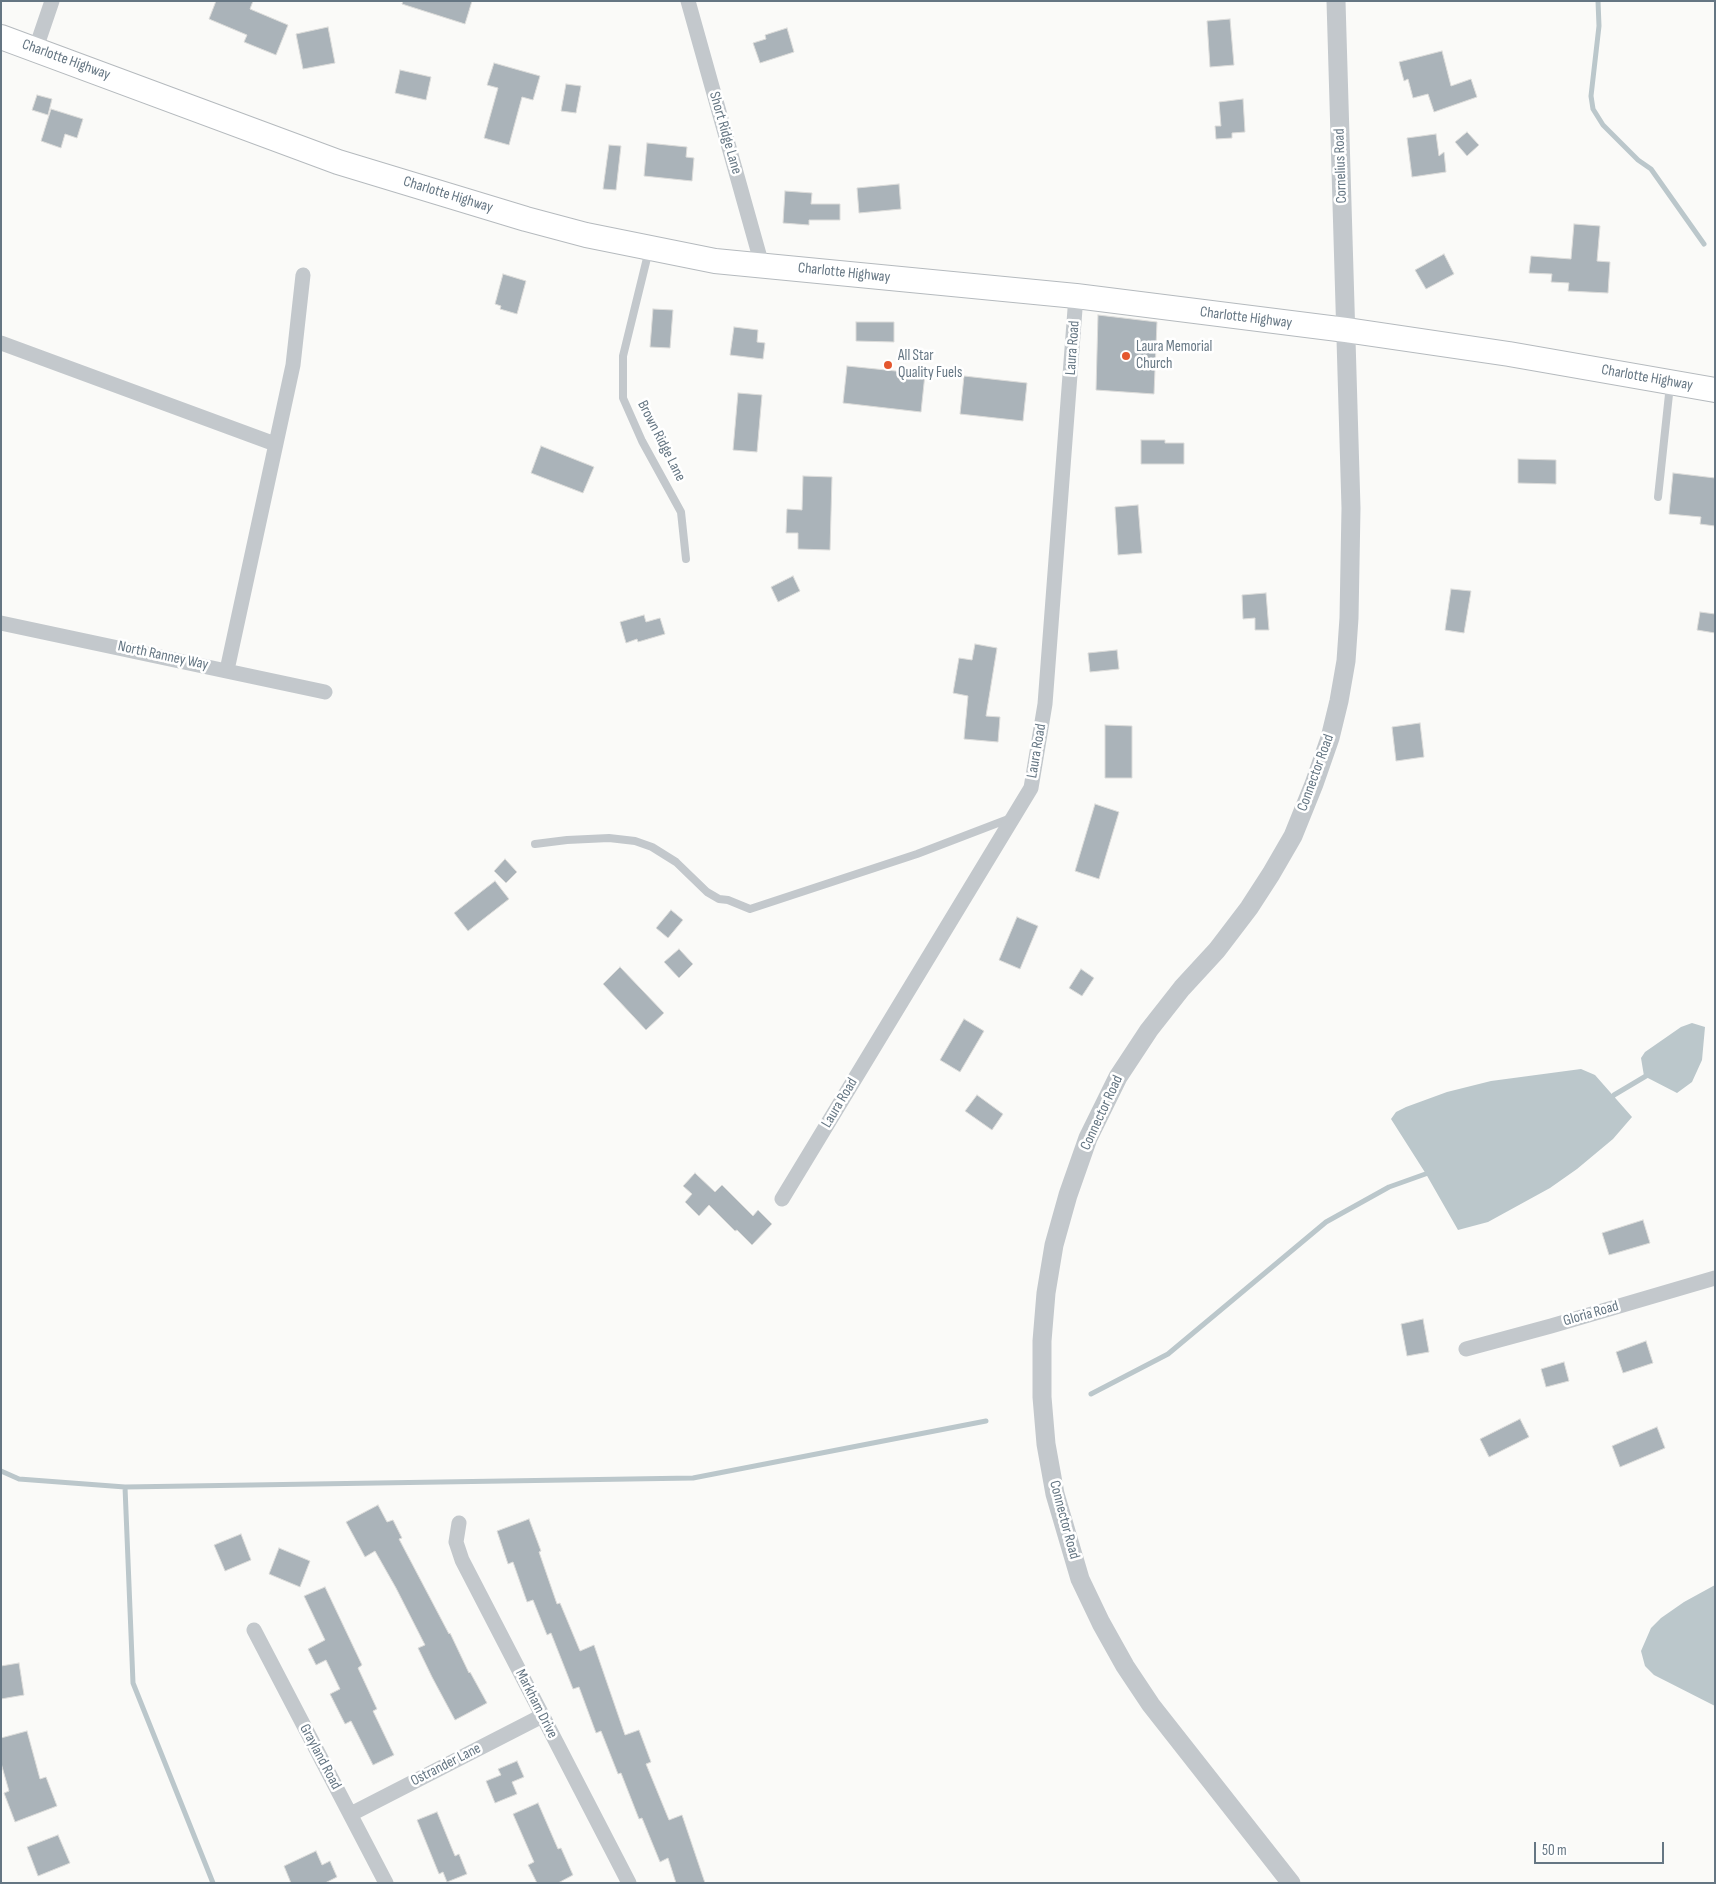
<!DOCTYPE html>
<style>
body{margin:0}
#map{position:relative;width:1716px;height:1884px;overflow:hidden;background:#fafaf8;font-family:"Sofia Sans Condensed",sans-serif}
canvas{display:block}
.frame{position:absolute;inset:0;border:2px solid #657683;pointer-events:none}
.scale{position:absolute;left:1534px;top:1842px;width:130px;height:22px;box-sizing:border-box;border:2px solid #657683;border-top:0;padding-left:6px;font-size:15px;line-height:18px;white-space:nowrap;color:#657683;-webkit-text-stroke:4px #fff;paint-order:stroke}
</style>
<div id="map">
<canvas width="1716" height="1884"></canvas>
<div class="frame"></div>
<div class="scale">50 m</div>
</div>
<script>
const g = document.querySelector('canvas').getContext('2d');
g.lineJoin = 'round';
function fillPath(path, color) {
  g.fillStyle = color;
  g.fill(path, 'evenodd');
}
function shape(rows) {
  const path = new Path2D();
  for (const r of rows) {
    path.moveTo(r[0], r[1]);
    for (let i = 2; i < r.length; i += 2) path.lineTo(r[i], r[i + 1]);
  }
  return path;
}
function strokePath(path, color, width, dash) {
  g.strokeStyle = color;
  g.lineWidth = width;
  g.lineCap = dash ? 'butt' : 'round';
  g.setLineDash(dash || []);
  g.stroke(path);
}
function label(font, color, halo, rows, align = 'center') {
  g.font = font + ' "Sofia Sans Condensed",sans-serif';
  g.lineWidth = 5;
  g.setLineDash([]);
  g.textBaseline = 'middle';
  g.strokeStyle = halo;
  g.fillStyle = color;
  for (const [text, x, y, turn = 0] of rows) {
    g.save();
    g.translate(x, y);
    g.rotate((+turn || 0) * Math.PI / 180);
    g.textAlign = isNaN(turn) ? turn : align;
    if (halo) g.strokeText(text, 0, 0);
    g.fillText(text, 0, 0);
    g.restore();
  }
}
const water = shape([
 [1692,1023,1705,1027,1702,1060,1692,1082,1677,1093,1644,1076,1641,1058,1645,1052,1681,1027],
 [1581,1069,1595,1075,1632,1117,1613,1139,1577,1169,1550,1188,1488,1222,1458,1230,1426,1174,1391,1119,1396,1112,1406,1107,1447,1092,1491,1081],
 [1715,1585,1715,1706,1654,1675,1645,1666,1641,1651,1651,1628,1661,1618,1684,1602]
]);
const stream = shape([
 [1598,1,1599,26,1591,96,1593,109,1603,125,1638,160,1651,169,1704,244],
 [1610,1100,1614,1095,1651,1073],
 [1091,1394,1168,1354,1326,1222,1389,1187,1431,1172],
 [1,1471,19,1479,125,1487,693,1478,986,1421],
 [125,1487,133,1683,213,1883]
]);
const building = shape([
 [216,1,253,1,250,9,288,25,276,55,244,42,247,35,209,19,216,1],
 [403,1,472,1,465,24,402,4,403,1],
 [1230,19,1234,65,1210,67,1207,21,1230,19],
 [328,27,335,63,303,69,296,34,328,27],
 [787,28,794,52,760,63,753,43,766,39,765,35,787,28],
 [1442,51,1451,86,1471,79,1477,97,1434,112,1428,94,1413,98,1408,79,1404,81,1399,62,1442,51],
 [494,63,540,76,533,100,522,97,509,145,484,138,498,88,487,85,494,63],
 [400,70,431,77,426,100,395,93,400,70],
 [566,84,581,86,576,113,561,111,566,84],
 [37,95,52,99,48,115,32,110,37,95],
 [1243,99,1245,132,1232,133,1232,138,1216,139,1215,126,1221,126,1219,102,1243,99],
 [51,109,83,119,77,138,65,134,61,148,41,141,51,109],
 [1467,132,1479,145,1467,156,1455,142,1467,132],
 [1436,134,1439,156,1444,152,1446,172,1412,177,1407,138,1436,134],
 [647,143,687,147,686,157,694,158,692,181,644,176,647,143],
 [609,145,621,146,616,190,603,189,609,145],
 [899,184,901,209,859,213,857,188,899,184],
 [785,191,812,193,811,204,840,204,840,220,809,220,809,225,783,223,785,191],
 [1574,224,1600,226,1597,261,1610,262,1608,293,1568,291,1569,283,1551,282,1552,274,1529,273,1531,256,1571,259,1574,224],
 [1444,254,1454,274,1426,289,1415,270,1444,254],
 [503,274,526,281,517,314,500,309,501,306,495,304,503,274],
 [653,309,673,310,670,348,650,347,653,309],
 [1098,315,1157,322,1154,394,1096,390,1098,315],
 [856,322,894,322,894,342,856,341,856,322],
 [734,327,758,330,757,342,765,343,763,359,730,355,734,327],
 [847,366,925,374,921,412,843,403,847,366],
 [964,376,1027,383,1023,421,960,414,964,376],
 [738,393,762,395,757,452,733,450,738,393],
 [1141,440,1165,440,1165,443,1184,443,1184,464,1141,464,1141,440],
 [541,446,594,467,583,493,531,473,541,446],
 [1518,459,1556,460,1556,484,1518,483,1518,459],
 [1673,473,1715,478,1715,526,1700,524,1701,517,1669,514,1673,473],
 [803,476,832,477,830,550,798,549,798,533,786,533,787,509,802,510,803,476],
 [1138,505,1142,553,1118,555,1115,507,1138,505],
 [793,576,800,591,778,602,771,587,793,576],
 [1451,589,1471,591,1464,633,1445,630,1451,589],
 [1266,593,1269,630,1255,630,1255,618,1243,619,1242,595,1266,593],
 [1700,612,1715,614,1715,633,1697,630,1700,612],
 [644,615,646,622,660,618,665,634,638,642,637,639,626,643,620,622,644,615],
 [975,644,997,648,986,716,1000,717,998,742,964,739,968,696,953,693,959,658,972,660,975,644],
 [1117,650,1119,669,1090,672,1088,653,1117,650],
 [1420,723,1424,757,1396,761,1392,727,1420,723],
 [1105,725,1132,726,1132,778,1105,778,1105,725],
 [1095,804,1119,812,1099,879,1075,871,1095,804],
 [505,859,517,872,506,883,494,871,505,859],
 [495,881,509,899,468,931,454,913,495,881],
 [671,910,683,920,668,938,656,928,671,910],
 [1017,917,1038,926,1020,969,999,960,1017,917],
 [679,949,693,964,679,978,664,962,679,949],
 [620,967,664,1013,646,1030,603,984,620,967],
 [1081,969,1094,978,1082,996,1069,988,1081,969],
 [964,1019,984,1031,960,1072,940,1060,964,1019],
 [977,1095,1003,1114,992,1130,965,1111,977,1095],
 [695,1173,715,1192,722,1185,753,1216,758,1210,772,1224,752,1245,737,1230,735,1231,709,1205,699,1216,685,1202,692,1194,683,1186,695,1173],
 [1643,1220,1650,1243,1609,1255,1602,1233,1643,1220],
 [1423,1319,1429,1352,1407,1356,1401,1324,1423,1319],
 [1646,1341,1653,1363,1623,1373,1616,1352,1646,1341],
 [1564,1362,1569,1381,1546,1387,1541,1369,1564,1362],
 [1520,1419,1529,1437,1489,1457,1480,1439,1520,1419],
 [1657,1427,1665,1448,1620,1467,1612,1446,1657,1427],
 [378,1505,387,1522,393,1520,402,1538,399,1539,449,1634,450,1633,469,1673,470,1672,487,1703,455,1720,432,1677,418,1648,425,1645,396,1588,375,1551,365,1557,346,1522,378,1505],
 [529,1519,541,1551,539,1552,557,1604,560,1603,580,1651,594,1645,625,1735,639,1730,651,1762,646,1764,669,1820,682,1815,705,1883,676,1883,668,1858,660,1862,642,1818,639,1819,621,1773,618,1774,601,1731,596,1733,579,1687,573,1689,551,1633,547,1635,533,1600,527,1602,513,1562,508,1564,497,1531,529,1519],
 [241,1534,251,1560,225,1571,214,1545,241,1534],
 [279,1548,310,1561,300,1587,269,1574,279,1548],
 [325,1587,362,1665,358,1668,377,1709,373,1711,394,1755,373,1765,351,1721,345,1724,330,1694,340,1689,326,1660,316,1665,308,1649,325,1640,304,1596,325,1587],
 [19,1663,24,1695,1,1699,1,1666,19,1663],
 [27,1731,40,1779,46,1777,57,1806,15,1822,4,1793,9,1791,1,1763,1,1738,27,1731],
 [517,1761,524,1777,512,1782,517,1794,495,1803,486,1781,501,1775,498,1769,517,1761],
 [538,1803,558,1849,561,1848,573,1875,558,1883,537,1883,528,1865,534,1862,513,1814,538,1803],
 [437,1812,455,1856,459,1854,467,1874,447,1882,443,1872,439,1874,417,1820,437,1812],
 [58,1835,70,1863,38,1876,27,1847,58,1835],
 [316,1851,322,1865,330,1861,337,1877,325,1883,291,1883,284,1866,316,1851]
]);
const service = shape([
 [649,250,623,356,623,398,642,441,681,512,686,559],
 [1658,497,1670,385],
 [535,844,567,840,609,838,635,841,652,847,676,862,707,892,719,899,728,900,750,909,917,854,1011,818]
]);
const minor = shape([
 [688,1,762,265],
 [36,48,52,1],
 [1,343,275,444],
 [1,623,325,692],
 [227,670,293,365,303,275],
 [782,1199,1031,788,1045,704,1076,296],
 [1466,1349,1551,1326,1715,1278],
 [459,1523,456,1542,462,1560,629,1883],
 [254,1630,386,1883],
 [351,1814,542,1716]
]);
const tertiary = shape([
 [1291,1883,1151,1705,1125,1666,1101,1623,1080,1579,1055,1494,1046,1444,1042,1397,1042,1341,1046,1293,1054,1245,1068,1195,1088,1138,1118,1077,1149,1030,1182,988,1217,950,1249,908,1271,874,1293,836,1314,784,1330,738,1339,701,1346,661,1349,618,1351,508,1336,1]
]);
const primary = shape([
 [1,37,338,162,526,219,586,235,715,261,1076,296,1346,330,1509,354,1715,390]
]);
const markers = [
 [1126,356,5,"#e4572e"],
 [888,365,5,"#e4572e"]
];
const streetNames = [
 ["Charlotte Highway",66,60,20],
 ["Short Ridge Lane",725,133,74],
 ["Cornelius Road",1341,166,-92],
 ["Charlotte Highway",448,195,17],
 ["Charlotte Highway",844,273,6],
 ["Charlotte Highway",1246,318,7],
 ["Laura Road",1073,348,-86],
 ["Charlotte Highway",1647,378,10],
 ["Brown Ridge Lane",661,441,63],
 ["North Ranney Way",163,656,12],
 ["Laura Road",1037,751,-80],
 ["Connector Road",1316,773,-70],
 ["Laura Road",840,1103,-59],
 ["Connector Road",1102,1113,-65],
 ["Gloria Road",1591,1314,-16],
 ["Connector Road",1064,1520,75],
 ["Markham Drive",536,1704,63],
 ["Grayland Road",320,1757,62],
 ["Ostrander Lane",446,1765,-27]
];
const poiNames = [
 ["Laura Memorial",1136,347],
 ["Church",1136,364],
 ["All Star",898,356],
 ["Quality Fuels",898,373]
];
fillPath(water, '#bbc7cb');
strokePath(stream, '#bbc7cb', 5);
fillPath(building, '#aab3b9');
strokePath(building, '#dcdcda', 1);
strokePath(primary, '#b5babe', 26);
strokePath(service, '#c3c8cc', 8);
strokePath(minor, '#c3c8cc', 15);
strokePath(tertiary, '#c3c8cc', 19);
strokePath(primary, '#fff', 24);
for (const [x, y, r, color] of markers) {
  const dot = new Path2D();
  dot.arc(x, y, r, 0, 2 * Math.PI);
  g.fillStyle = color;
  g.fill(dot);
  strokePath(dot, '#fff', 2);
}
label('15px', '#657683', '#fff', streetNames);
label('15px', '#657683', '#fff', poiNames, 'left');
</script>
